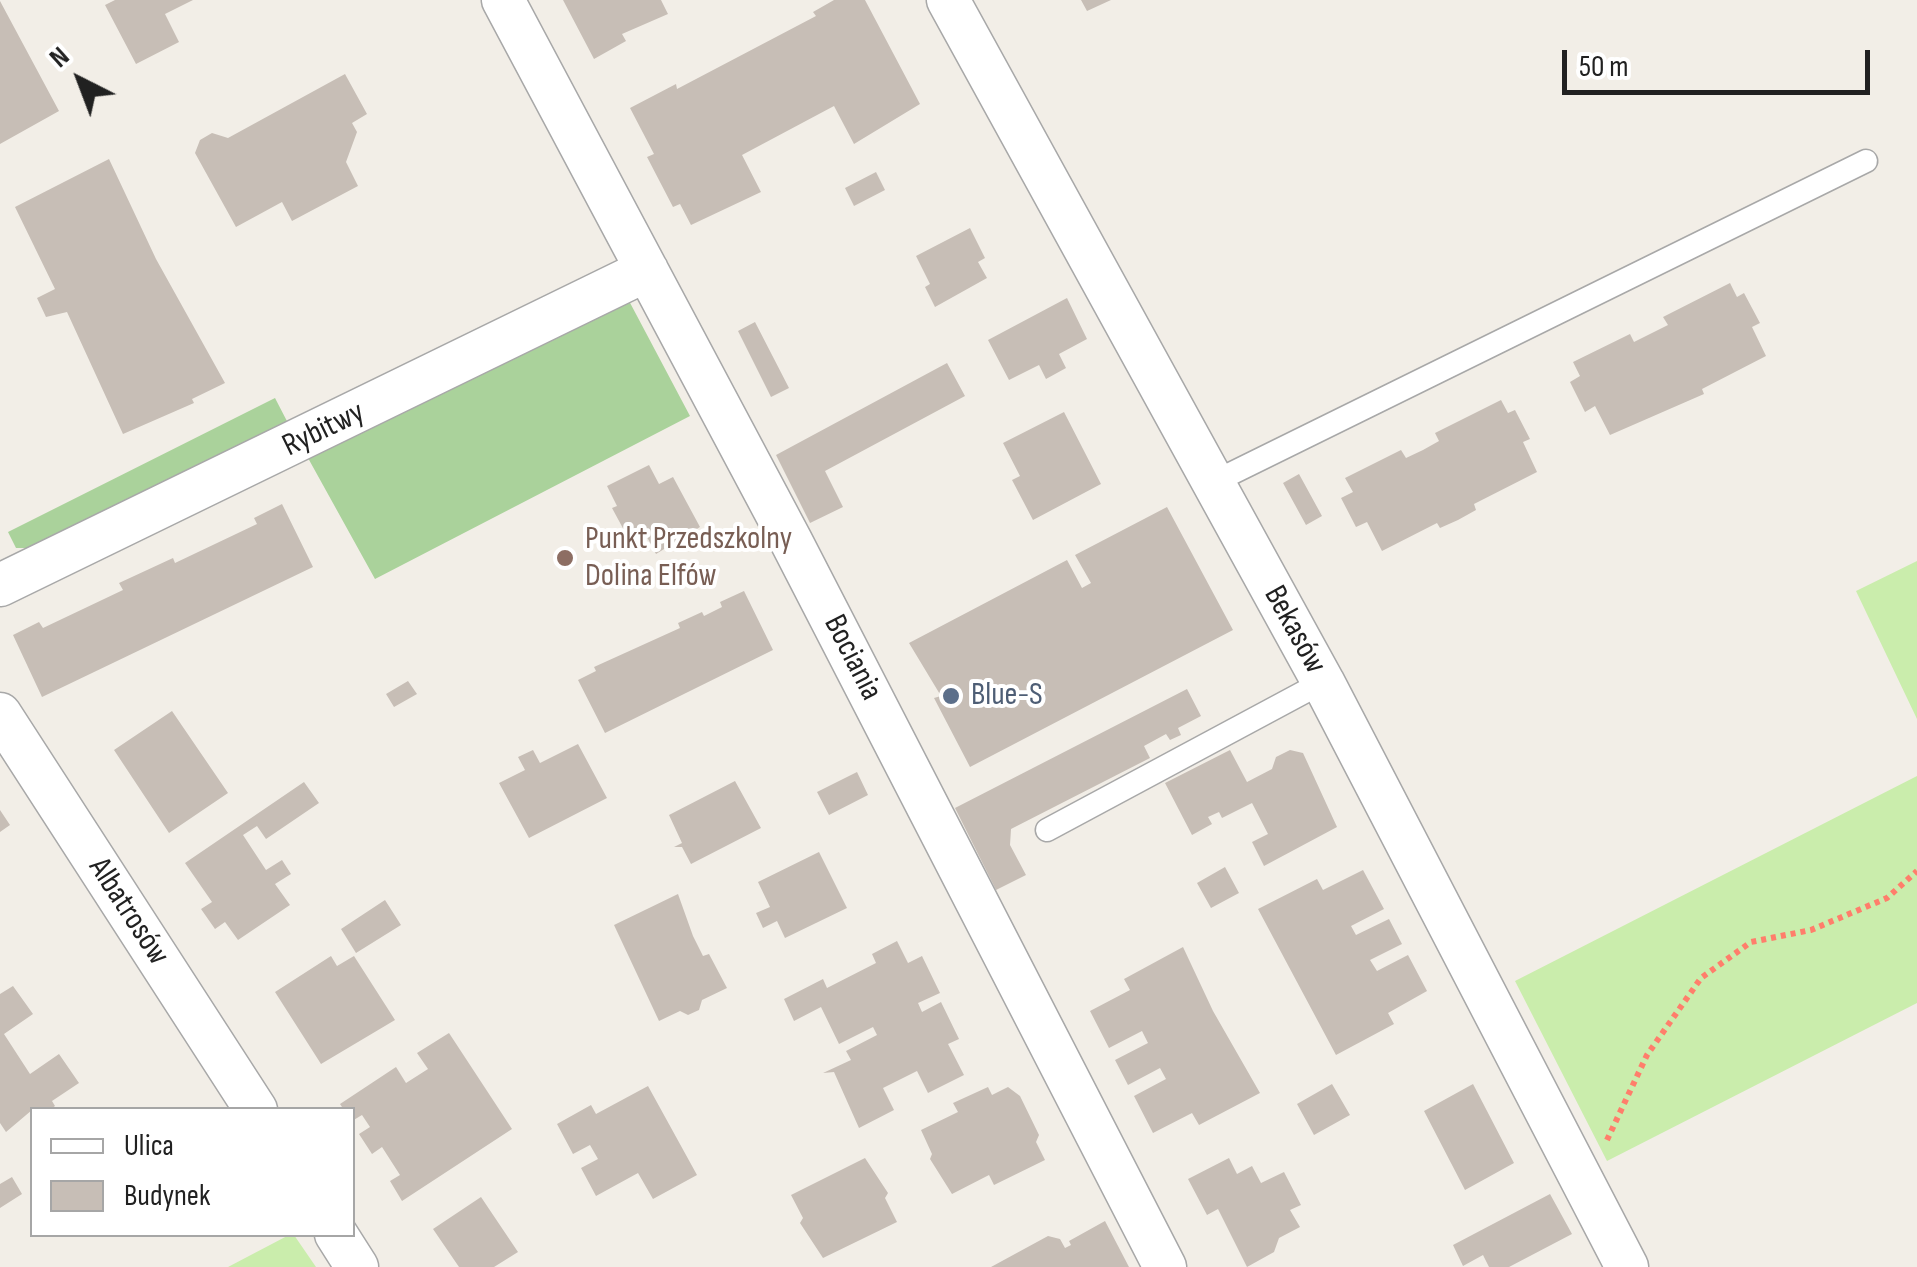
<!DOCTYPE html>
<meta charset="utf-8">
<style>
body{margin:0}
#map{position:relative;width:1917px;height:1267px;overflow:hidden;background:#f2eee7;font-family:"Sofia Sans Condensed",sans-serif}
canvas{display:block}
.legend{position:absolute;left:30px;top:1107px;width:325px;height:130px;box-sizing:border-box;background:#fff;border:2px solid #a6a6a6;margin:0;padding:12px 18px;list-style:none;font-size:30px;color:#212121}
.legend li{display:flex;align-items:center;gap:20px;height:50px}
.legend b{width:50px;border:2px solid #a6a6a6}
.north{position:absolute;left:30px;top:30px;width:100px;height:100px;-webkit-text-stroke:8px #fff;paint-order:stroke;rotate:318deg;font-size:28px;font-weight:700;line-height:40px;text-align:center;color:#212121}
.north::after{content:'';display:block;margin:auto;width:35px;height:45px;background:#212121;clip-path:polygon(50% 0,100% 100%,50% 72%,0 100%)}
.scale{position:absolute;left:1562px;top:50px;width:308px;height:45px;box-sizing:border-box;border:5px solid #212121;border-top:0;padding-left:12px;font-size:30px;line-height:35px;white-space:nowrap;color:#212121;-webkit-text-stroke:8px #fff;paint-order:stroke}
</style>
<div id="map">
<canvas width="1917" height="1267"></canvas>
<ul class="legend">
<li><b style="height:12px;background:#fff"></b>Ulica</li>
<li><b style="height:28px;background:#c7beb6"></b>Budynek</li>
</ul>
<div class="north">N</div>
<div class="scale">50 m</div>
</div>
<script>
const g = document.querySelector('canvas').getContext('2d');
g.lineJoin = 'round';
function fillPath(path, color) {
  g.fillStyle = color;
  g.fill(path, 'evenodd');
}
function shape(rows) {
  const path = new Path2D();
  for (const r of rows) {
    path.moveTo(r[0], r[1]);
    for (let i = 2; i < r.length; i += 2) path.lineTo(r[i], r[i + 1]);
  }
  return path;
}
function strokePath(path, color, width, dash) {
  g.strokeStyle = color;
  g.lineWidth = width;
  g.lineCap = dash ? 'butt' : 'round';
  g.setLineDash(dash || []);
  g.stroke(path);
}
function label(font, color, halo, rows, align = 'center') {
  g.font = font + ' "Sofia Sans Condensed",sans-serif';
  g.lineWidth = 8;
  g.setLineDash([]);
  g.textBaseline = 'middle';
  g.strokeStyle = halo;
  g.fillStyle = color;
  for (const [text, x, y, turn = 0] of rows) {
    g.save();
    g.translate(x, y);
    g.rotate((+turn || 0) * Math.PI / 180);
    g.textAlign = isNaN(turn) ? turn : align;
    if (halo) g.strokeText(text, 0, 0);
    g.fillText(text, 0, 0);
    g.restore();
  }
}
const grass = shape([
 [1917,561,1917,719,1856,591],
 [1917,776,1917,1003,1607,1161,1515,981],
 [289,1235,294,1235,316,1267,228,1267]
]);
const forest = shape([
 [628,299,690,416,375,579,308,458],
 [275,398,290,427,49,548,16,548,8,532]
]);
const building = shape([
 [115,0,193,0,165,14,179,42,136,64,105,5],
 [563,0,661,0,668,14,622,34,626,41,594,59],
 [834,0,865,0,920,104,854,144,834,106,742,155,761,192,691,225,680,204,673,207,647,157,654,154,630,108,676,84,677,89,816,16,813,12],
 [1081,0,1111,0,1087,11],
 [0,1,59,111,0,144],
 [345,74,367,114,352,123,357,132,346,162,358,186,292,221,282,202,236,227,195,153,200,140,212,133,228,138],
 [109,159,156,259,225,383,192,399,194,403,123,434,67,312,46,317,37,298,55,289,15,207],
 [876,172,885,190,854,206,845,188],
 [970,228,985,258,978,262,987,278,935,307,925,287,930,284,916,256],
 [1730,283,1737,297,1744,293,1760,323,1752,327,1766,356,1702,389,1704,394,1610,435,1595,406,1585,412,1570,382,1580,376,1573,362,1630,334,1634,342,1668,325,1663,317],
 [1067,298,1087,339,1059,354,1066,368,1046,379,1039,365,1009,380,988,340],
 [755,322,789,388,771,397,738,331],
 [947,363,965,396,825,471,843,507,810,523,776,455],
 [1501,400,1508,413,1515,410,1530,439,1523,442,1537,472,1474,504,1476,510,1458,520,1440,528,1437,523,1382,551,1367,522,1356,527,1341,498,1353,492,1345,478,1401,450,1406,458,1423,450,1439,441,1435,433],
 [1064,412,1101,484,1033,520,1012,480,1020,476,1003,443],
 [649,465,659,484,673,477,700,527,656,554,647,537,632,545,612,508,617,506,607,486],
 [1299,474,1322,516,1306,525,1283,483],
 [282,504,313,567,42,697,13,635,39,622,43,628,123,590,119,583,173,558,175,563,257,524,254,518],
 [1167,507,1233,630,970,767,934,698,941,696,909,643,1067,560,1082,588,1091,583,1075,555],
 [744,591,773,650,605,733,578,680,596,671,594,667,680,628,678,623,702,612,704,616,722,607,720,602],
 [408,681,417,694,394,707,386,694],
 [1187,689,1201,716,1178,728,1181,735,1170,740,1166,734,1144,746,1150,758,1011,829,1010,845,1026,875,996,890,955,808],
 [172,711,228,793,169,833,114,750],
 [578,744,607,798,529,838,499,783,525,770,518,757,533,750,540,763],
 [1230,750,1247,782,1272,769,1276,757,1290,750,1303,753,1337,827,1264,866,1252,842,1268,834,1252,803,1222,818,1219,812,1208,817,1212,824,1192,835,1165,783],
 [857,772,868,795,829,815,817,792],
 [735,781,761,828,691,864,682,847,674,847,682,843,669,815],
 [304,782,319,803,266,839,257,826,243,835,266,870,282,860,291,874,275,884,290,905,238,940,225,922,215,929,201,909,212,902,185,863],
 [0,810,10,825,0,832],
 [819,852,847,908,785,938,777,921,763,928,756,913,770,907,758,882],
 [1225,867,1239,893,1211,908,1197,883],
 [1363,870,1384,909,1351,926,1356,935,1389,919,1402,944,1370,960,1377,971,1408,955,1427,991,1388,1013,1394,1024,1336,1055,1258,909,1317,879,1323,890],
 [678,894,693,936,703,956,709,954,727,988,702,1000,699,1010,688,1015,680,1011,659,1021,614,925],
 [385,900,401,925,356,953,341,929],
 [897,941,908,963,922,956,940,993,918,1003,922,1012,941,1002,959,1039,948,1044,964,1075,928,1093,917,1071,883,1088,894,1110,859,1128,834,1072,823,1073,851,1060,846,1051,877,1035,873,1027,839,1044,821,1007,794,1021,784,999,823,979,827,988,876,963,872,954],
 [1183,947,1213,1011,1260,1093,1199,1125,1192,1113,1153,1133,1134,1096,1166,1079,1160,1068,1128,1085,1115,1060,1148,1043,1142,1031,1109,1048,1090,1011,1130,990,1124,979],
 [331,956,337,966,354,956,395,1020,321,1064,275,992],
 [13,986,33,1014,4,1034,30,1074,59,1054,79,1083,52,1101,55,1106,50,1110,32,1110,6,1132,0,1123,0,994],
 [449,1033,512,1129,402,1201,390,1181,400,1175,382,1147,372,1154,359,1134,370,1127,362,1115,352,1121,352,1110,344,1110,340,1104,396,1067,406,1083,428,1069,417,1053],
 [1332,1084,1350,1115,1314,1135,1297,1104],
 [1473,1084,1514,1163,1465,1190,1424,1111],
 [648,1086,697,1175,653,1199,638,1173,596,1196,581,1168,598,1159,590,1145,573,1154,557,1124,591,1105,596,1114],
 [988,1087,992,1095,1008,1087,1020,1096,1039,1135,1036,1142,1045,1160,994,1185,989,1175,952,1194,930,1159,932,1154,921,1130,958,1112,953,1103],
 [865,1158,888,1193,885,1198,897,1222,823,1258,800,1223,803,1218,791,1195],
 [1229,1158,1237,1174,1252,1166,1261,1183,1284,1172,1301,1205,1290,1210,1300,1227,1279,1238,1274,1252,1247,1267,1218,1209,1207,1215,1188,1179],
 [12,1177,22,1194,0,1208,0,1184],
 [1550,1194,1572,1234,1509,1267,1489,1267,1483,1255,1463,1266,1453,1245],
 [481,1197,518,1252,494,1267,459,1267,433,1229],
 [1105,1221,1129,1267,991,1267,1048,1236,1060,1239,1065,1248,1071,1245,1069,1241]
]);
const path = shape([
 [1607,1140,1647,1055,1701,978,1751,942,1811,930,1887,898,1917,871]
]);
const service = shape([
 [1214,482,1866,161],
 [1047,830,1323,682]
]);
const minor = shape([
 [503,0,791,541,1165,1267],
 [948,0,1323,682,1627,1267],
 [0,585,647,270],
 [0,714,256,1110],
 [336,1234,357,1267]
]);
const markers = [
 [565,558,10,"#8d6e63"],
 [951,696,10,"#5c6f8a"]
];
const streetNames = [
 ["Rybitwy",324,430,-26],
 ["Bekasów",1294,630,61],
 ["Bociania",852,658,63],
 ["Albatrosów",128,912,57]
];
const educationNames = [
 ["Punkt Przedszkolny",585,540],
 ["Dolina Elfów",585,577]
];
const serviceNames = [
 ["Blue-S",971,696]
];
fillPath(grass, '#caedac');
fillPath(forest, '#aad29b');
fillPath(building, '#c7beb6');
strokePath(service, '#a8a8a8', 25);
strokePath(minor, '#a8a8a8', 45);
strokePath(path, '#ff7e6b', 6, [5, 5]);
strokePath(service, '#fff', 22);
strokePath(minor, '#fff', 42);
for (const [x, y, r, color] of markers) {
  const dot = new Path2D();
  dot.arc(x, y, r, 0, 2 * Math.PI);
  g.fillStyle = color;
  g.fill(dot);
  strokePath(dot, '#fff', 4);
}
label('32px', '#212121', '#fff', streetNames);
label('32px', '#785e54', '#fff', educationNames, 'left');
label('32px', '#4e5e75', '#fff', serviceNames, 'left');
</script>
